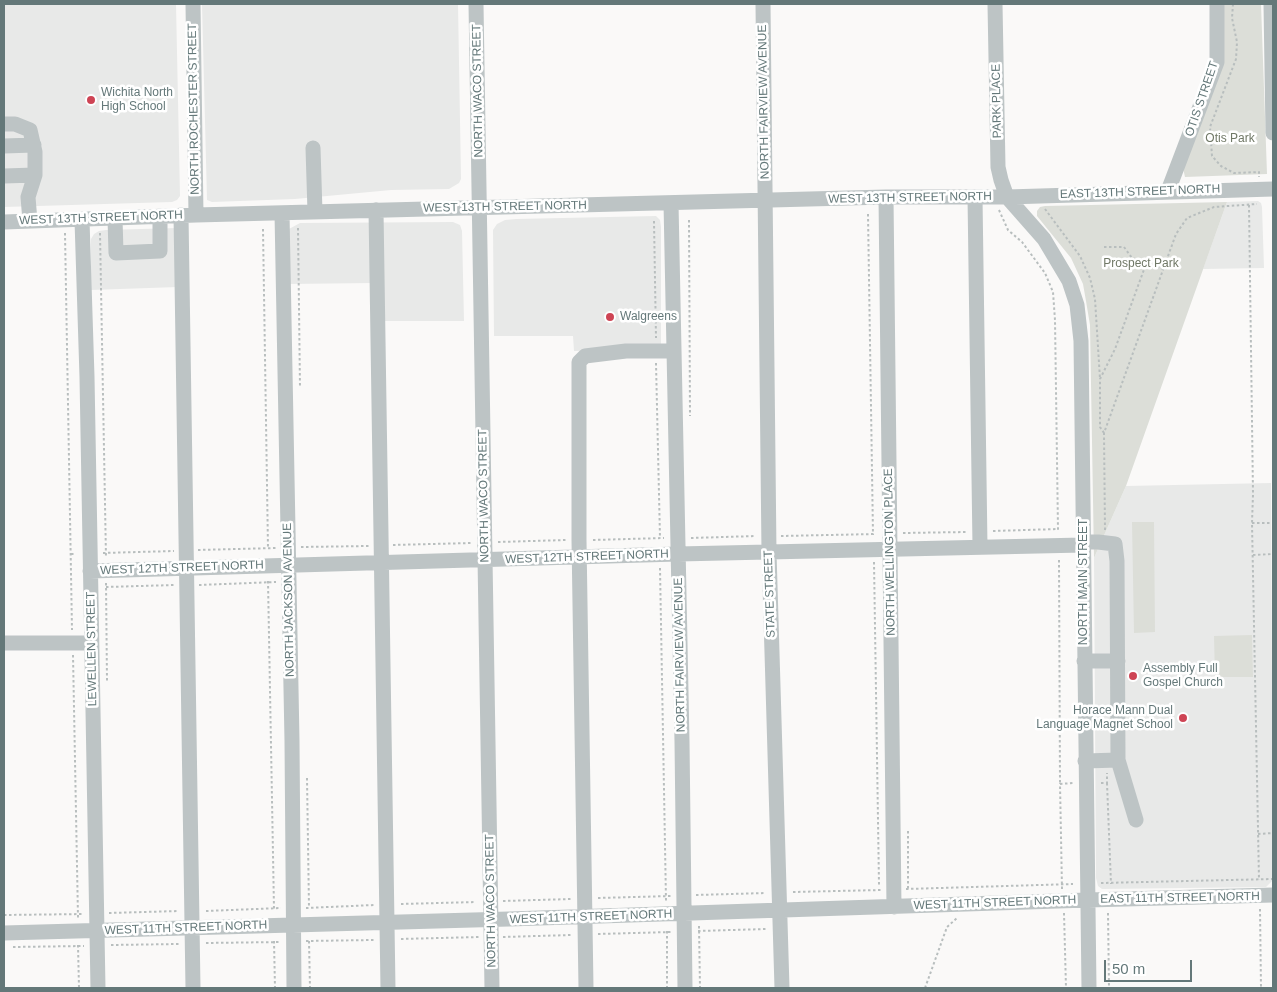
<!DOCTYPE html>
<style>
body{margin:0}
#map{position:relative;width:1277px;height:992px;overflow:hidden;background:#faf9f8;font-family:Helvetica,sans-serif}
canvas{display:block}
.frame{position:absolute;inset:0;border:5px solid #647879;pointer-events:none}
.scale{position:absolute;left:1104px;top:960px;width:88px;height:22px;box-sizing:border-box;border:2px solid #647879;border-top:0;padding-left:6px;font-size:15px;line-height:18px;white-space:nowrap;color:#647879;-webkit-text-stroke:4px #fff;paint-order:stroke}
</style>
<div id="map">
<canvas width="1277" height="992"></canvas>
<div class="frame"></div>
<div class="scale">50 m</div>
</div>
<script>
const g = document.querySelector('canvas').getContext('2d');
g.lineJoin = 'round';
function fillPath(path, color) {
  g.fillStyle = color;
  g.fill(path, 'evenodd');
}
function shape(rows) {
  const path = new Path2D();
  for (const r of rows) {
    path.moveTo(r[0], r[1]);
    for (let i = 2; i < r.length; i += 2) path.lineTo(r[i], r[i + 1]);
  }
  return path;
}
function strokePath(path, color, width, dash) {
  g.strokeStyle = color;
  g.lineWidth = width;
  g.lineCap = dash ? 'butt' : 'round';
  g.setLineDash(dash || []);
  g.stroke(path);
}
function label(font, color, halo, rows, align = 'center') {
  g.font = font + ' Helvetica,sans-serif';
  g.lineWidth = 5;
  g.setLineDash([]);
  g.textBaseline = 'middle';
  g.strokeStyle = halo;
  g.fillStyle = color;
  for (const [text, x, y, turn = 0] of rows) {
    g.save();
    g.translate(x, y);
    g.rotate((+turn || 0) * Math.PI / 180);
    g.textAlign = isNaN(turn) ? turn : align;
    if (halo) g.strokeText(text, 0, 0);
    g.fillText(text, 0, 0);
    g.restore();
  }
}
const built = shape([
 [4,4,176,4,180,196,177,200,172,202,4,207],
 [202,4,458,4,461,179,459,183,449,189,391,190,295,199,212,202,207,200],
 [1258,201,1261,203,1262,207,1264,268,1203,269,1227,202],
 [656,216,660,220,661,227,661,349,574,351,573,336,494,336,493,230,497,224,505,220,516,219],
 [453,222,460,225,462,231,464,321,374,321,373,283,287,284,289,229,300,223],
 [177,228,178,287,91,290,91,239,94,234,99,231,106,230],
 [1271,483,1273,880,1266,887,1102,889,1098,886,1096,878,1094,558,1126,486]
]);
const green = shape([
 [1220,4,1261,4,1267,174,1185,177,1183,168,1221,61],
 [1227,202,1126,486,1094,558,1090,325,1086,301,1083,284,1071,258,1037,216,1037,211,1040,207,1045,206],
 [1154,522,1155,632,1134,633,1132,522],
 [1252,635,1253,677,1215,677,1214,636]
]);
const path = shape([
 [1233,4,1232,18,1237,42,1236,59,1210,127,1212,156,1221,166,1234,173,1259,172,1259,177],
 [1249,205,1253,494,1252,523,1259,880],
 [1045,209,1080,256,1090,278,1095,299,1100,379],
 [999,210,1008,230,1022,242,1045,273,1053,292,1055,320,1058,530],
 [868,214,873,535],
 [689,220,690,416],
 [654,221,656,338],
 [298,228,300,388],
 [263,229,268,549],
 [65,233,72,630],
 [100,233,106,558],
 [1104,247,1124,247,1132,258,1163,269],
 [656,363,660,538],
 [1104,433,1100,427,1100,379,1115,349,1146,264],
 [1252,523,1273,523],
 [1105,530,1104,433,1176,234,1187,218,1214,207,1257,204],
 [993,531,1058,529],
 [903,533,966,532],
 [781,536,876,534],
 [691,538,756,536],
 [593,540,664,538],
 [498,542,566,540],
 [393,545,471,543],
 [301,547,369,546],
 [198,550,276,548],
 [103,553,174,551],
 [71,554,76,554],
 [1253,555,1273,554],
 [1059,560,1060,784],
 [874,562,879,885],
 [660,568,666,901],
 [268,581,274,909],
 [106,583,107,681],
 [199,585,276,582],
 [106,587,174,585],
 [73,655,78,918],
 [307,778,309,908],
 [1101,783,1107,783,1107,773],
 [1107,783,1111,884],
 [908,831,908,889],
 [1258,834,1273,833],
 [1101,883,1273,879],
 [906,889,1073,884],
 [1062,889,1060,784,1073,783],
 [793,892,881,890],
 [696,895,766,893],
 [598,898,671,896],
 [503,901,571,899],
 [401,904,476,902],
 [306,908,374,905],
 [1260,909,1261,988],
 [206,911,281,908],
 [109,913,179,911],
 [1064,913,1066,988],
 [1108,913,1109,988],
 [4,915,84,914],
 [699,926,700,988],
 [667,931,667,988],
 [698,931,766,929],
 [598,934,671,932],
 [503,937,571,935],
 [401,939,479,937],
 [274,941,275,988],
 [306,941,374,940],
 [309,941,310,988],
 [206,943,281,942],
 [78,945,79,988],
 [111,945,179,944],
 [13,947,84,946],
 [925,988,947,927,957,918]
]);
const minor = shape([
 [193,4,196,215],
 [476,4,492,988],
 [763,4,769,552,782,988],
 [995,4,998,167,1001,180,1007,197,1044,239,1069,281,1077,305,1081,341,1089,988],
 [1271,4,1273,133],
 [4,124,15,124,30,130,35,152,35,175,28,197,30,221],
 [4,146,34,145],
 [313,148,315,212],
 [4,176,35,175],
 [1168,191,1217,62,1217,4],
 [886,197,894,907],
 [975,197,980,547],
 [671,203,682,741,685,988],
 [376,210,388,988],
 [282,213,292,741,294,988],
 [181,215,193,988],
 [115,218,116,253,160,251,160,216],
 [82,220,87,377,98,988],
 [4,222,196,215,886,197,1007,197,1273,189],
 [1083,542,1098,542,1115,544,1117,561,1118,760],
 [90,571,678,554,1083,545],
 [4,643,91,643],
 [1084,661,1118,661],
 [1085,761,1118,760,1136,820],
 [4,933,509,919,1088,900,1273,895],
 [586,988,579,540,579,362,585,356,626,351,674,351]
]);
const markers = [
 [91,100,5,"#ce4454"],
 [610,317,5,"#ce4454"],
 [1133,676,5,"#ce4454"],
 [1183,718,5,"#ce4454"]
];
const streetNames = [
 ["NORTH WACO STREET",478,91,-91],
 ["OTIS STREET",1202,99,-71],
 ["PARK PLACE",997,101,-91],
 ["NORTH FAIRVIEW AVENUE",764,102,-91],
 ["NORTH ROCHESTER STREET",194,109,-91],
 ["EAST 13TH STREET NORTH",1140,192,-2],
 ["WEST 13TH STREET NORTH",910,198,-1],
 ["WEST 13TH STREET NORTH",505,207,-1],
 ["WEST 13TH STREET NORTH",101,218,-2],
 ["NORTH WACO STREET",484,496,-91],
 ["NORTH WELLINGTON PLACE",890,552,-91],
 ["WEST 12TH STREET NORTH",587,557,-2],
 ["WEST 12TH STREET NORTH",182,568,-2],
 ["NORTH MAIN STREET",1084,582,-90],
 ["STATE STREET",770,594,-92],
 ["NORTH JACKSON AVENUE",289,600,-91],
 ["LEWELLEN STREET",92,649,-91],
 ["NORTH FAIRVIEW AVENUE",680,655,-91],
 ["EAST 11TH STREET NORTH",1180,898,-1],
 ["NORTH WACO STREET",491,901,-91],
 ["WEST 11TH STREET NORTH",995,903,-2],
 ["WEST 11TH STREET NORTH",591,917,-2],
 ["WEST 11TH STREET NORTH",186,928,-2]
];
const poiNames = [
 ["Wichita North",101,93],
 ["High School",101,107],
 ["Walgreens",620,317],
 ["Assembly Full",1143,669],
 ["Gospel Church",1143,683],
 ["Horace Mann Dual",1173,711,"right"],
 ["Language Magnet School",1173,725,"right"]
];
const parkNames = [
 ["Otis Park",1230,139],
 ["Prospect Park",1141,264]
];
fillPath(built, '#e8e9e8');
fillPath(green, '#dcded8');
strokePath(path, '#b8bebe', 2, [2.5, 2.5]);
strokePath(minor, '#bdc4c5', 15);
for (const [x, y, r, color] of markers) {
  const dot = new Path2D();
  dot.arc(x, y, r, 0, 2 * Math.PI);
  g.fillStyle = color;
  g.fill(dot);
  strokePath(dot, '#fff', 2);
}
label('12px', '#647879', '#fff', streetNames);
label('12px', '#647879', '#fff', poiNames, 'left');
label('12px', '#707866', '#fff', parkNames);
</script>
